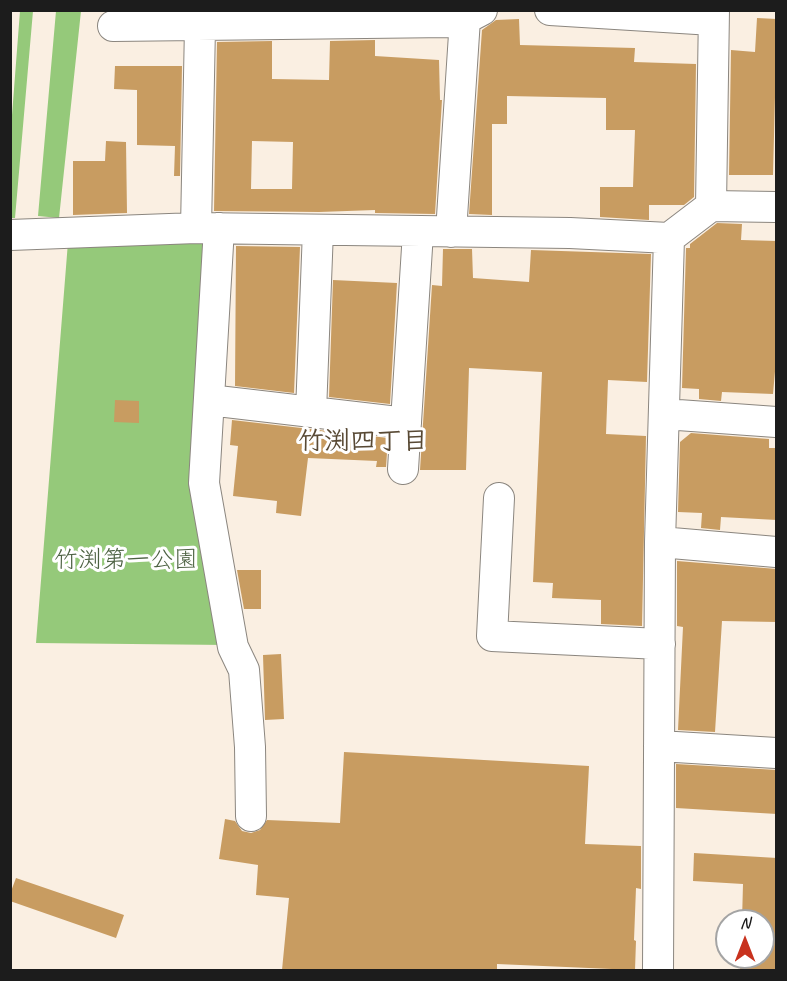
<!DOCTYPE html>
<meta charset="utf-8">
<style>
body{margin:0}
#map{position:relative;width:787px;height:981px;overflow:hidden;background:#faefe2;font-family:Caveat,sans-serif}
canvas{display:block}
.frame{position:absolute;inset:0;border:12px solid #1c1c1c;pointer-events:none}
.north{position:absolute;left:715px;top:909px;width:60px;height:60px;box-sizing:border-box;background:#fff;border:2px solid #a4a4a4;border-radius:50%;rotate:0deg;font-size:16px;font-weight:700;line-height:24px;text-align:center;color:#1c1c1c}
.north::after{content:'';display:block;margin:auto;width:21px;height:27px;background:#c8321e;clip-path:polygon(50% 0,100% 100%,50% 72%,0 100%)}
</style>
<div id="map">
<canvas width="787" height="981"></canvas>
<div class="frame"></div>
<div class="north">N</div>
</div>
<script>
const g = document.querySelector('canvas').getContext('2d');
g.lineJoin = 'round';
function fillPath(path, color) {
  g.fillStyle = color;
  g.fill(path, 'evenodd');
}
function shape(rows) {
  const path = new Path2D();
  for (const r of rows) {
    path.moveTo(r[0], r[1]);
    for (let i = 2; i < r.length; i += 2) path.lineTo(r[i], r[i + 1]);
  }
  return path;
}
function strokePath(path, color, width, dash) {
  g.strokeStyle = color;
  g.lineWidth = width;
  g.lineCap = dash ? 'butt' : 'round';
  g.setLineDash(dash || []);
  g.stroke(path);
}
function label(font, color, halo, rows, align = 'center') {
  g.font = font + ' Caveat,"Klee One",sans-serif';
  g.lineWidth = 6;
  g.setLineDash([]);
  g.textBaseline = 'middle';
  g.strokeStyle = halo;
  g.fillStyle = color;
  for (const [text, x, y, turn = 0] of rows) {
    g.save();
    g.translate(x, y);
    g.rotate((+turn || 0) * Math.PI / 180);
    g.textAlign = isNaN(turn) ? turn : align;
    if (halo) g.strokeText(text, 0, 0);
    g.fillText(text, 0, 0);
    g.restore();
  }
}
const green = shape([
 [20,11,33,11,15,218,11,218,11,128],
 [56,11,81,11,59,218,38,216],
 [196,239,210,251,195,484,227,645,36,643,68,242]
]);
const building = shape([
 [757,18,777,19,773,175,729,175,731,50,755,52],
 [519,19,520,45,635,48,634,62,696,64,694,197,684,205,649,205,649,220,600,217,600,187,633,187,635,130,606,130,606,98,507,96,507,124,492,124,492,215,469,214,482,30,496,20],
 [375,40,375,56,439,60,440,100,442,100,435,214,375,213,375,210,319,212,214,211,217,42,272,41,272,79,329,80,330,41],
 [252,141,293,142,292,189,251,189],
 [115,66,182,66,180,176,174,176,175,146,137,145,137,90,114,89],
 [106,141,126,142,127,213,73,215,73,161,105,161],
 [717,223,742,224,741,240,777,241,777,349,773,394,722,392,721,401,699,399,699,389,682,388,686,248,690,248,690,244],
 [236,246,300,247,294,393,235,386],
 [443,249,472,249,473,278,529,282,531,250,651,254,647,382,608,380,606,434,646,436,642,626,601,624,601,600,552,598,553,583,533,582,542,372,469,368,466,470,420,470,432,285,442,286],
 [333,280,397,283,390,404,329,397],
 [115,400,139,401,139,423,114,422],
 [232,420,388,438,386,467,376,467,377,461,308,458,301,516,276,513,277,501,233,496,238,446,230,445],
 [691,433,769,439,769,448,777,448,777,520,721,517,720,530,701,528,702,513,678,512,680,442],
 [677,561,777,569,777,622,722,621,715,732,678,730,683,627,677,626],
 [237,570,261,570,261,609,244,609],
 [281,654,284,719,265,720,263,655],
 [344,752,589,766,585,844,641,846,641,889,636,888,634,940,636,941,635,970,497,964,497,970,282,970,289,898,256,895,258,865,219,859,225,819,235,821,242,831,251,833,260,830,267,820,340,823],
 [676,764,777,770,777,814,676,808],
 [694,853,777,858,777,970,740,970,741,957,763,957,763,921,742,921,743,884,693,881],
 [16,878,124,915,116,938,10,901,10,894]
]);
const street = shape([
 [550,10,713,20],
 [113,26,449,22,465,19,482,10],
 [711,206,714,10],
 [196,228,200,26],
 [219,228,204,483,233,647,244,670,250,747,251,816],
 [451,232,465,19],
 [10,235,196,228,570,233,669,238,711,206,776,207],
 [209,400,406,423],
 [311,412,318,230],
 [664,414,776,422],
 [403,469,418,232],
 [499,498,492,636,660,644],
 [660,542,776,552],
 [659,746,776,753],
 [658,970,660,542,669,238]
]);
const parkNames = [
 ["竹渕第一公園",126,561]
];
const neighbourhoodNames = [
 ["竹渕四丁目",363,442]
];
fillPath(green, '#95c97a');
fillPath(building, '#c89c61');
strokePath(street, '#8b867f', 32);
strokePath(street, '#fff', 30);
label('24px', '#4c6142', '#fff', parkNames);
label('bold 26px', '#584934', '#fff', neighbourhoodNames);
</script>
